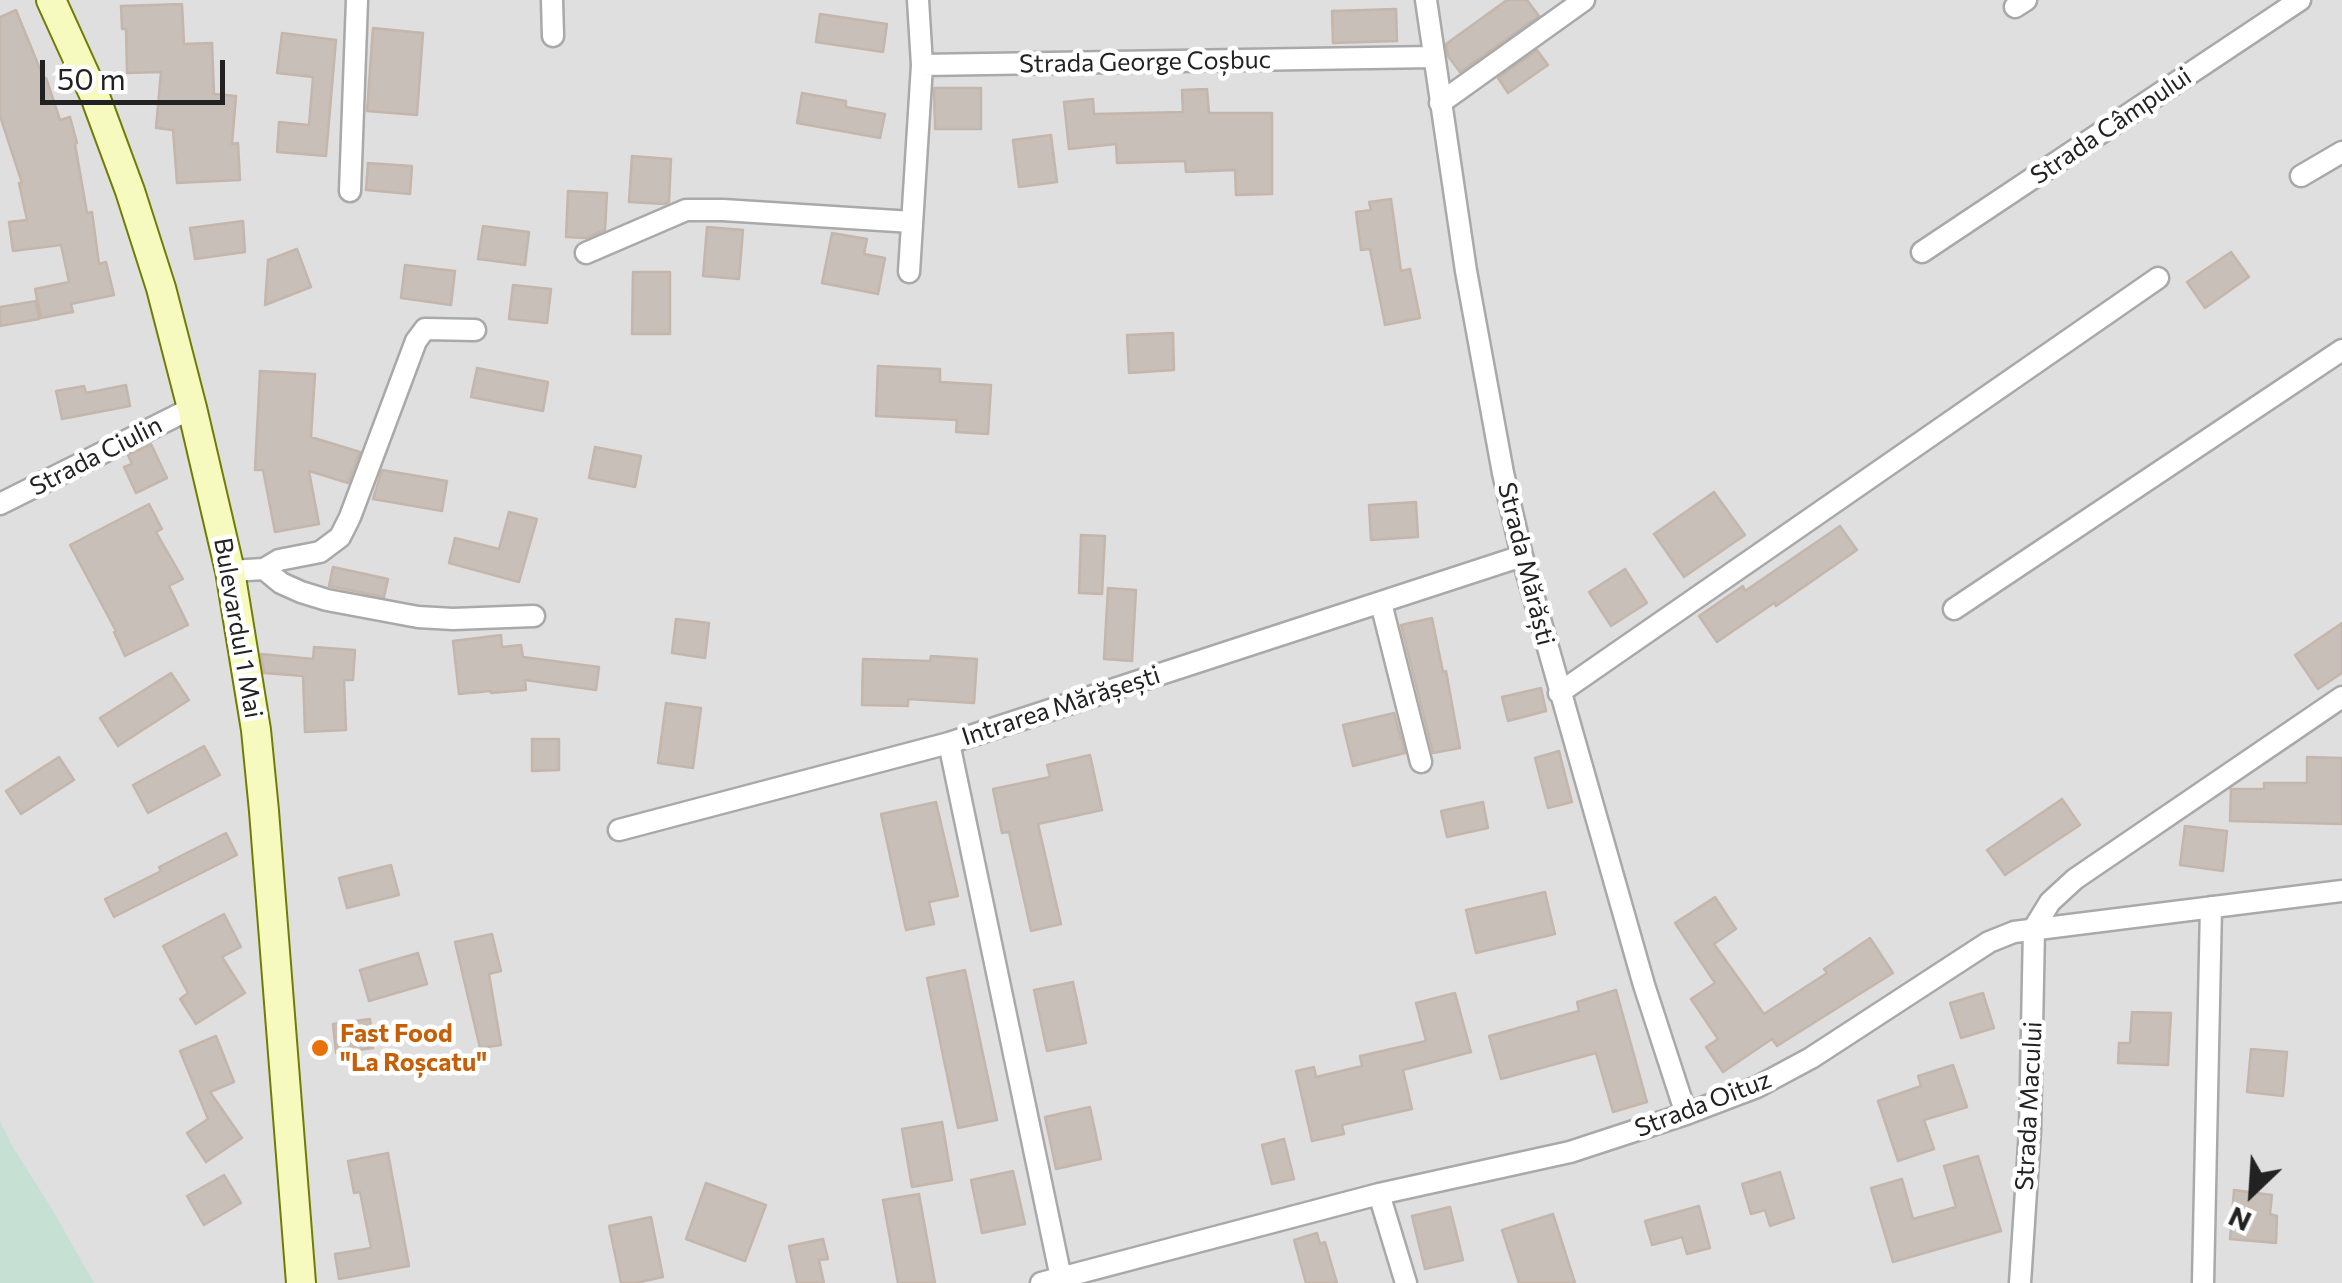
<!DOCTYPE html>
<meta charset="utf-8">
<style>
body{margin:0}
#map{position:relative;width:2342px;height:1283px;overflow:hidden;background:#f2efe9;font-family:Commissioner,sans-serif}
canvas{display:block}
.north{position:absolute;left:2202px;top:1143px;width:100px;height:100px;-webkit-text-stroke:8px #fff;paint-order:stroke;rotate:205deg;font-size:28px;font-weight:700;line-height:40px;text-align:center;color:#222}
.north::after{content:'';display:block;margin:auto;width:35px;height:45px;background:#222;clip-path:polygon(50% 0,100% 100%,50% 72%,0 100%)}
.scale{position:absolute;left:40px;top:60px;width:185px;height:45px;box-sizing:border-box;border:5px solid #222;border-top:0;padding-left:12px;font-size:30px;line-height:35px;white-space:nowrap;color:#222;-webkit-text-stroke:8px #fff;paint-order:stroke}
</style>
<div id="map">
<canvas width="2342" height="1283"></canvas>
<div class="north">N</div>
<div class="scale">50 m</div>
</div>
<script>
const g = document.querySelector('canvas').getContext('2d');
g.lineJoin = 'round';
function fillPath(path, color) {
  g.fillStyle = color;
  g.fill(path, 'evenodd');
}
function shape(rows) {
  const path = new Path2D();
  for (const r of rows) {
    path.moveTo(r[0], r[1]);
    for (let i = 2; i < r.length; i += 2) path.lineTo(r[i], r[i + 1]);
  }
  return path;
}
function strokePath(path, color, width, dash) {
  g.strokeStyle = color;
  g.lineWidth = width;
  g.lineCap = dash ? 'butt' : 'round';
  g.setLineDash(dash || []);
  g.stroke(path);
}
function label(font, color, halo, rows, align = 'center') {
  g.font = font + ' Commissioner,sans-serif';
  g.lineWidth = 9;
  g.setLineDash([]);
  g.textBaseline = 'middle';
  g.strokeStyle = halo;
  g.fillStyle = color;
  for (const [text, x, y, turn = 0] of rows) {
    g.save();
    g.translate(x, y);
    g.rotate((+turn || 0) * Math.PI / 180);
    g.textAlign = isNaN(turn) ? turn : align;
    if (halo) g.strokeText(text, 0, 0);
    g.fillText(text, 0, 0);
    g.restore();
  }
}
const residential = shape([
 [0,0,2342,0,2342,1283,0,1283]
]);
const wetland = shape([
 [0,1121,14,1149,52,1209,94,1283,0,1283]
]);
const building = shape([
 [1507,0,1527,0,1539,16,1460,72,1448,56,1446,44,1507,0],
 [182,4,184,44,212,43,214,94,236,96,232,144,238,143,240,180,177,183,173,130,156,128,161,72,127,73,126,29,122,29,121,6,182,4],
 [1396,9,1397,41,1333,43,1332,11,1396,9],
 [16,10,44,79,46,78,60,120,70,117,77,143,75,144,87,213,92,212,99,264,106,262,114,295,71,304,73,312,41,318,35,289,69,282,61,245,13,251,9,222,27,220,19,183,22,183,0,116,0,17,16,10],
 [820,14,887,24,883,52,816,42,820,14],
 [373,28,423,33,417,115,367,111,373,28],
 [282,33,336,40,326,156,277,152,279,122,309,125,313,77,277,73,282,33],
 [1537,50,1548,65,1508,93,1498,78,1537,50],
 [934,88,981,88,981,129,935,129,934,88],
 [1207,89,1209,113,1272,113,1272,194,1236,195,1235,170,1186,172,1185,161,1117,163,1116,144,1069,149,1064,102,1093,99,1094,114,1183,112,1182,90,1207,89],
 [802,93,846,101,846,107,885,114,880,138,797,123,802,93],
 [1051,135,1057,182,1019,187,1013,140,1051,135],
 [632,156,671,159,669,202,664,204,629,202,632,156],
 [368,163,412,166,410,194,366,190,368,163],
 [568,191,607,193,605,230,586,238,566,237,568,191],
 [1391,199,1401,271,1410,269,1420,318,1385,325,1370,249,1361,250,1356,212,1371,210,1369,202,1391,199],
 [243,221,245,252,195,259,190,228,243,221],
 [483,226,529,232,525,265,478,259,483,226],
 [707,227,743,230,739,279,703,276,707,227],
 [832,233,867,239,864,254,885,258,878,294,822,283,832,233],
 [297,249,311,287,265,305,268,260,297,249],
 [2231,252,2249,277,2205,308,2187,282,2231,252],
 [405,265,455,271,451,305,401,298,405,265],
 [633,272,670,272,670,334,632,334,633,272],
 [513,285,551,289,547,323,509,319,513,285],
 [36,301,39,319,0,326,0,307,36,301],
 [1173,333,1174,370,1129,373,1127,335,1173,333],
 [878,366,940,369,940,382,991,385,988,434,956,432,957,420,876,416,878,366],
 [477,368,548,382,543,411,471,397,477,368],
 [260,371,315,374,311,437,360,452,348,483,309,471,319,524,275,532,263,470,255,470,260,371],
 [126,385,130,406,62,419,56,391,84,386,86,393,126,385],
 [151,444,167,478,136,493,124,467,132,464,128,455,151,444],
 [595,447,641,456,635,487,589,478,595,447],
 [382,470,447,481,442,511,373,499,382,470],
 [1714,492,1745,535,1684,577,1654,534,1714,492],
 [1416,502,1418,537,1371,540,1369,505,1416,502],
 [149,504,162,529,156,532,183,579,169,586,188,625,125,656,114,632,116,631,70,545,149,504],
 [509,512,537,519,519,582,449,563,455,538,499,549,509,512],
 [1840,526,1857,550,1776,606,1774,603,1717,642,1699,616,1743,586,1745,591,1840,526],
 [1081,535,1105,536,1102,594,1079,593,1081,535],
 [333,567,388,579,384,597,329,586,333,567],
 [1625,569,1647,603,1611,626,1589,592,1625,569],
 [1108,588,1136,590,1132,661,1104,659,1108,588],
 [1432,618,1443,672,1446,671,1460,748,1433,753,1401,625,1432,618],
 [676,619,709,623,705,658,672,653,676,619],
 [2342,623,2342,673,2318,689,2295,655,2342,623],
 [501,635,502,647,521,645,523,657,599,667,596,690,525,680,526,690,491,693,491,691,459,694,453,641,501,635],
 [314,647,355,650,353,680,344,680,346,730,305,732,303,676,264,673,261,654,313,659,314,647],
 [931,656,977,659,974,703,908,699,908,706,862,705,863,659,930,661,931,656],
 [171,673,189,700,118,746,100,718,171,673],
 [1541,688,1546,711,1508,721,1502,697,1541,688],
 [666,703,701,708,693,768,658,763,666,703],
 [1394,713,1405,753,1353,766,1343,725,1394,713],
 [532,739,559,739,559,770,532,771,532,739],
 [204,746,220,775,148,813,133,785,204,746],
 [1559,751,1572,802,1548,808,1535,758,1559,751],
 [1090,755,1102,810,1038,824,1061,924,1031,931,1009,832,1002,833,993,789,1050,777,1047,765,1090,755],
 [59,757,74,780,21,814,6,791,59,757],
 [2307,757,2342,758,2342,824,2230,821,2231,789,2264,789,2264,783,2307,783,2307,757],
 [2062,799,2080,825,2005,875,1987,850,2062,799],
 [936,802,958,896,929,902,934,924,906,930,881,814,936,802],
 [1483,802,1488,828,1447,837,1441,811,1483,802],
 [2185,826,2227,831,2223,871,2180,865,2185,826],
 [226,833,237,855,114,917,105,899,161,871,159,867,226,833],
 [391,865,399,895,347,908,339,878,391,865],
 [1545,892,1555,934,1476,953,1466,910,1545,892],
 [1715,897,1736,929,1714,944,1764,1014,1827,973,1824,969,1870,938,1893,973,1777,1046,1772,1039,1723,1072,1706,1047,1718,1039,1691,999,1715,983,1675,923,1715,897],
 [224,914,241,947,222,957,245,993,196,1024,180,999,188,993,163,946,224,914],
 [492,934,501,971,489,974,501,1045,480,1048,455,942,492,934],
 [418,953,427,984,369,1001,360,970,418,953],
 [965,970,997,1120,958,1128,927,978,965,970],
 [1073,982,1086,1043,1047,1051,1034,990,1073,982],
 [1616,990,1647,1102,1613,1112,1596,1053,1501,1079,1489,1036,1579,1011,1577,1002,1616,990],
 [1455,993,1471,1052,1403,1070,1412,1109,1342,1125,1344,1134,1312,1141,1296,1071,1314,1067,1316,1077,1362,1066,1360,1056,1426,1041,1416,1003,1455,993],
 [1983,993,1994,1028,1961,1038,1950,1003,1983,993],
 [2132,1012,2171,1013,2168,1065,2118,1063,2119,1043,2130,1043,2132,1012],
 [370,1019,373,1048,336,1053,333,1024,370,1019],
 [216,1036,234,1082,210,1092,242,1138,206,1162,187,1133,208,1119,180,1051,216,1036],
 [2251,1049,2287,1052,2283,1096,2247,1092,2251,1049],
 [1953,1065,1967,1107,1924,1120,1934,1149,1898,1161,1878,1101,1921,1086,1918,1076,1953,1065],
 [1090,1107,1101,1159,1056,1169,1045,1117,1090,1107],
 [942,1122,952,1180,912,1187,902,1129,942,1122],
 [1284,1139,1294,1179,1272,1184,1262,1145,1284,1139],
 [388,1153,409,1266,339,1279,335,1254,371,1248,360,1192,354,1193,348,1161,388,1153],
 [1978,1156,2001,1231,1893,1262,1871,1188,1902,1179,1913,1219,1956,1207,1944,1166,1978,1156],
 [1013,1171,1025,1224,982,1233,971,1180,1013,1171],
 [1780,1172,1794,1218,1770,1226,1765,1210,1751,1214,1742,1184,1780,1172],
 [224,1175,241,1203,204,1225,187,1196,224,1175],
 [706,1183,766,1205,745,1261,686,1239,706,1183],
 [2234,1190,2272,1195,2270,1214,2277,1216,2276,1243,2230,1239,2234,1190],
 [919,1194,935,1283,898,1283,883,1200,919,1194],
 [1699,1206,1710,1248,1687,1254,1682,1237,1652,1245,1645,1221,1699,1206],
 [1450,1207,1463,1260,1425,1269,1412,1216,1450,1207],
 [1553,1214,1575,1283,1519,1283,1502,1230,1553,1214],
 [651,1217,663,1277,636,1283,621,1283,609,1226,651,1217],
 [1317,1233,1320,1244,1325,1242,1337,1283,1306,1283,1294,1240,1317,1233],
 [823,1239,828,1259,819,1260,824,1283,797,1283,789,1246,823,1239]
]);
const street = shape([
 [552,0,553,36],
 [1426,0,1466,271,1503,473,1522,556,1644,985,1686,1114],
 [2015,7,2026,0],
 [922,65,1433,57],
 [1440,103,1584,0],
 [2301,176,2342,152],
 [350,191,357,0],
 [1922,252,2300,0],
 [586,253,686,210,723,210,912,222],
 [909,272,922,65,918,0],
 [0,504,192,408],
 [264,569,281,583,301,592,327,600,418,617,453,619,534,616],
 [230,571,264,569,279,560,320,552,340,537,350,517,416,341,425,329,475,330],
 [1381,603,1421,762],
 [1954,609,2342,350],
 [1559,693,2158,278],
 [949,743,1061,1278],
 [619,830,949,743,1522,556],
 [1379,1194,1406,1283],
 [1041,1283,1379,1194,1570,1152,1686,1114,1757,1087,1811,1058,1989,942,2014,932,2342,891],
 [2020,1283,2030,1130,2034,928,2050,902,2075,879,2342,697],
 [2203,1283,2211,907]
]);
const secondary = shape([
 [51,0,96,99,130,191,161,288,192,408,230,571,256,730,264,811,301,1283]
]);
const markers = [
 [320,1048,10,"#e8710a"]
];
const streetNames = [
 ["Strada George Coșbuc",1145,62,-1],
 ["Strada Câmpului",2111,126,-34],
 ["Strada Ciulin",96,456,-27],
 ["Strada Mărăști",1526,564,76],
 ["Bulevardul 1 Mai",238,628,80],
 ["Intrarea Mărășești",1061,706,-18],
 ["Strada Oituz",1703,1104,-21],
 ["Strada Macului",2029,1106,-87]
];
const foodNames = [
 ["Fast Food",340,1034],
 ["\"La Roșcatu\"",340,1063]
];
fillPath(residential, '#e0dfdf');
fillPath(wetland, '#c6e0d4');
fillPath(building, '#c7bfb8');
strokePath(building, '#c4b6ab', 2.5);
strokePath(street, '#a9a9a9', 25);
strokePath(secondary, '#707d05', 32);
strokePath(street, '#fff', 20);
strokePath(secondary, '#f7fabf', 28);
for (const [x, y, r, color] of markers) {
  const dot = new Path2D();
  dot.arc(x, y, r, 0, 2 * Math.PI);
  g.fillStyle = color;
  g.fill(dot);
  strokePath(dot, '#fff', 4);
}
label('25px', '#222', '#fff', streetNames);
label('bold 25px', '#c56008', '#fff', foodNames, 'left');
</script>
